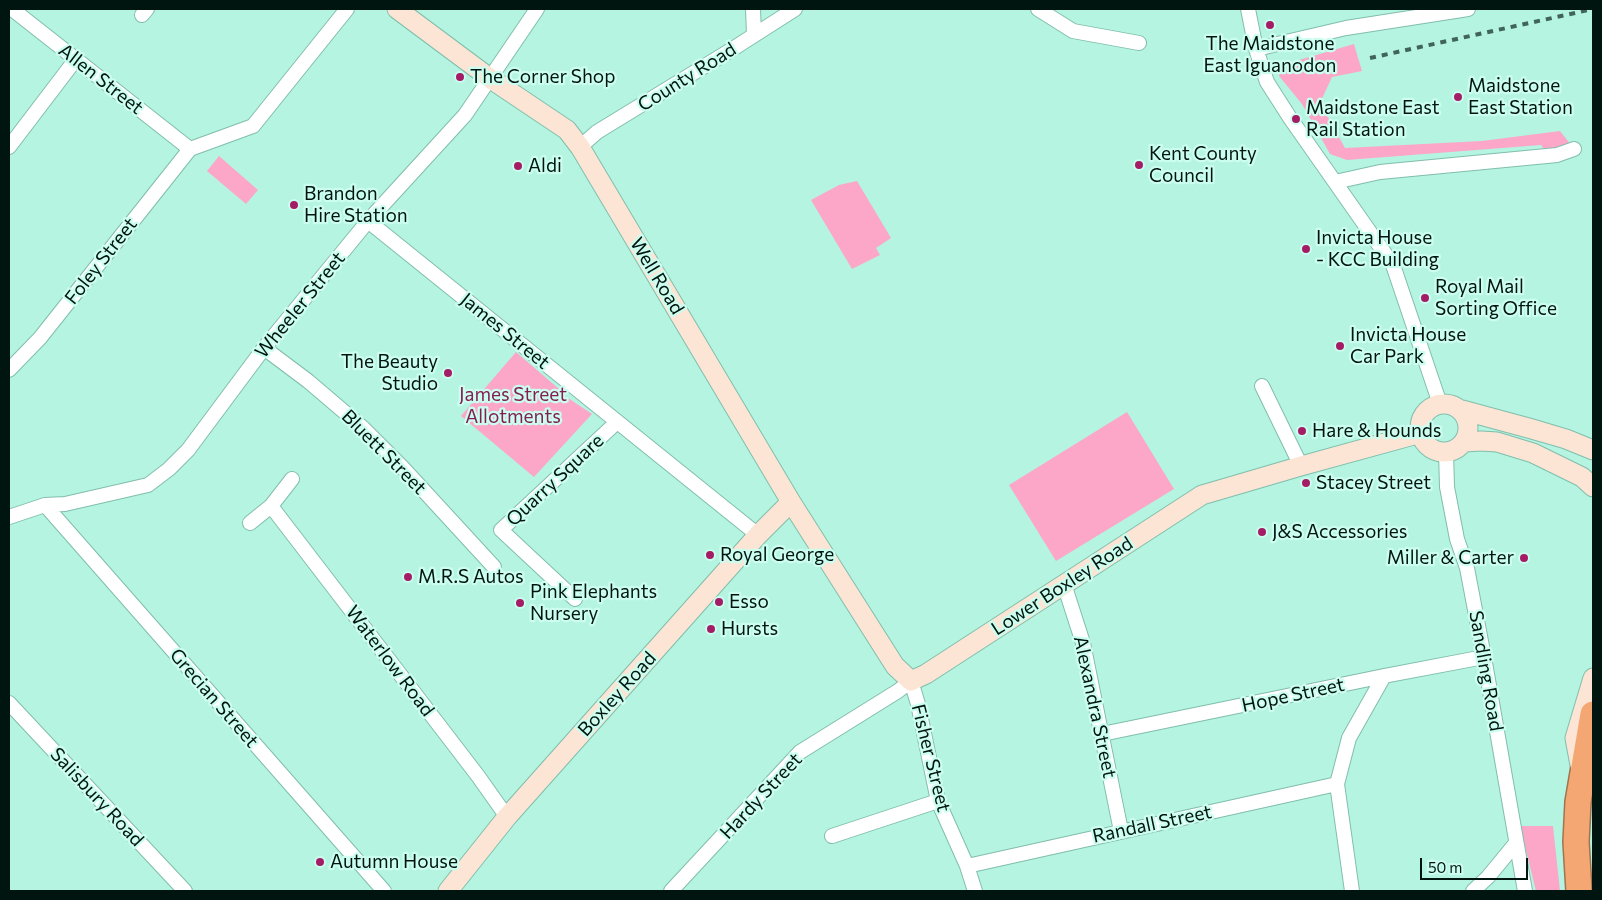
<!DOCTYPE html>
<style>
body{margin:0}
#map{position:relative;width:1602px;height:900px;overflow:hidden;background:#b5f4e1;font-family:Commissioner,sans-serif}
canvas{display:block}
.frame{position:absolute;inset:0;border:10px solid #00150f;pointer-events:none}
.scale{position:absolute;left:1420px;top:858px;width:108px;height:22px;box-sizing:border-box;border:2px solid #00150f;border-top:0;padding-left:6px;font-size:15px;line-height:18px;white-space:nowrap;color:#00150f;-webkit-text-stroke:4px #ccfeef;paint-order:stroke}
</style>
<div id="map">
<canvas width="1602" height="900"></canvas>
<div class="frame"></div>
<div class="scale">50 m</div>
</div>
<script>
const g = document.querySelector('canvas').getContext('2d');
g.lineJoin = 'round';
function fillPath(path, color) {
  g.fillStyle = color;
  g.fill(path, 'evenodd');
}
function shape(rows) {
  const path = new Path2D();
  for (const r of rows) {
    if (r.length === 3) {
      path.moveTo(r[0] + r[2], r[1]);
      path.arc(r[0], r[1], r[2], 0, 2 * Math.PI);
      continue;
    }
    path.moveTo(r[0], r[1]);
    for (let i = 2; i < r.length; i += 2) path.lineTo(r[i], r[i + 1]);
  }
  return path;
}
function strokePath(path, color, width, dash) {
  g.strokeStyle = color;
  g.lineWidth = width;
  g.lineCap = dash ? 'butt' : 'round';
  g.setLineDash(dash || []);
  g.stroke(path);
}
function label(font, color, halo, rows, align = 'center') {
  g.font = font + ' Commissioner,sans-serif';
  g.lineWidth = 4.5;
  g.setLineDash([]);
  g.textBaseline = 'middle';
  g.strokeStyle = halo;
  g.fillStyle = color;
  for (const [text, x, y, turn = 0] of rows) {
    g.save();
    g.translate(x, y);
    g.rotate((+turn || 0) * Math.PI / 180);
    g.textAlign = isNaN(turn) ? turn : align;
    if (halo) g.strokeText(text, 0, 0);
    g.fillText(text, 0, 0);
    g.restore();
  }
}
const green = shape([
 [1354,44,1362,71,1332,77,1320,103,1345,148,1482,141,1560,131,1571,145,1546,152,1541,145,1347,160,1330,154,1302,104,1279,76,1282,65],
 [219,156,258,190,246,204,207,171],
 [857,181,891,238,876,248,880,255,852,269,811,200,839,185],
 [516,352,566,395,565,396,592,414,534,477,461,416],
 [1127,412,1174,489,1056,561,1009,485],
 [1520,826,1553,826,1560,891,1536,891]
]);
const street = shape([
 [12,9,190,149],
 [753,9,754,34],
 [1038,9,1073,31,1139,43],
 [1248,9,1256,49,1267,82,1290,118,1393,265,1440,404],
 [142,15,147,9],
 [1256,49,1346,28,1468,9],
 [9,147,76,59],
 [580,147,597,132,731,50,795,9],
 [190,149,253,126,347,9],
 [1335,182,1380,172,1557,155,1574,149],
 [368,221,758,535],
 [264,348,308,381,362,427,403,468,494,567],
 [9,370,40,338,190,149],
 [1262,386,1301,466],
 [1446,452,1447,487,1457,539,1467,568,1484,657,1525,891],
 [45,505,384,891],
 [271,506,478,776,507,817],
 [9,517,45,505,65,504,148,485,169,469,188,450,264,348,368,221,465,115,537,9],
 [250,523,271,506,292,479],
 [1064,584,1083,643,1121,831],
 [575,599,501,530,617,422],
 [9,703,185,891],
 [1102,734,1384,676,1484,657],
 [832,836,938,801],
 [967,866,1337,784],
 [671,891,800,752,898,691,911,681,918,704,938,801,967,866,975,891],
 [1352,891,1337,784,1349,738,1384,676],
 [1473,891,1488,877,1516,843]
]);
const secondary = shape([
 [397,9,491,79,567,130,580,147,791,502,895,666,911,681,926,674,1202,495,1301,466,1421,433],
 [1444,428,24],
 [1462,410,1532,429,1566,439,1593,450],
 [1464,442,1481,441,1497,442,1533,453,1582,477,1593,487],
 [1580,765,1575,738,1593,678],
 [448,891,507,817,758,535,791,502]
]);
const highway = shape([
 [1579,891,1576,842,1578,802,1593,714]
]);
const rail = shape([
 [1370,58,1593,9]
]);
const markers = [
 [1270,25,5,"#a41c65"],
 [460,77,5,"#a41c65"],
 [1458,97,5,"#a41c65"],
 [1296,119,5,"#a41c65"],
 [1139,165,5,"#a41c65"],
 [518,166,5,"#a41c65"],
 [294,205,5,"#a41c65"],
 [1306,249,5,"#a41c65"],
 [1425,298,5,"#a41c65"],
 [1340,346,5,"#a41c65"],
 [448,373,5,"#a41c65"],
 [1302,431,5,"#a41c65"],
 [1306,483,5,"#a41c65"],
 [1262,532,5,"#a41c65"],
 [710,555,5,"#a41c65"],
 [1524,558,5,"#a41c65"],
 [408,577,5,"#a41c65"],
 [719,602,5,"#a41c65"],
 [520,603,5,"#a41c65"],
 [711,629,5,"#a41c65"],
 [320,862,5,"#a41c65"]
];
const poiNames = [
 ["The Maidstone",1270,44,"center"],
 ["East Iguanodon",1270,66,"center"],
 ["The Corner Shop",470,77],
 ["Maidstone",1468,86],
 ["East Station",1468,108],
 ["Maidstone East",1306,108],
 ["Rail Station",1306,130],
 ["Kent County",1149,154],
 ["Council",1149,176],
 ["Aldi",528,166],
 ["Brandon",304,194],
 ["Hire Station",304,216],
 ["Invicta House",1316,238],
 ["- KCC Building",1316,260],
 ["Royal Mail",1435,287],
 ["Sorting Office",1435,309],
 ["Invicta House",1350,335],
 ["Car Park",1350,357],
 ["The Beauty",438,362,"right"],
 ["Studio",438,384,"right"],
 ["Hare & Hounds",1312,431],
 ["Stacey Street",1316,483],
 ["J&S Accessories",1272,532],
 ["Royal George",720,555],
 ["Miller & Carter",1514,558,"right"],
 ["M.R.S Autos",418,577],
 ["Pink Elephants",530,592],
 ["Nursery",530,614],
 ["Esso",729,602],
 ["Hursts",721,629],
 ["Autumn House",330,862]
];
const streetNames = [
 ["County Road",687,77,-32],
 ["Allen Street",101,79,38],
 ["Foley Street",101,261,-52],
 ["Well Road",657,276,59],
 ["Wheeler Street",300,305,-51],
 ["James Street",505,331,39],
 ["Bluett Street",384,452,45],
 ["Quarry Square",555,480,-43],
 ["Lower Boxley Road",1062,586,-33],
 ["Waterlow Road",390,661,53],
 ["Sandling Road",1486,671,80],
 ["Boxley Road",617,694,-48],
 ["Hope Street",1293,695,-12],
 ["Grecian Street",214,698,49],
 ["Alexandra Street",1095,707,78],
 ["Fisher Street",931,758,76],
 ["Hardy Street",761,796,-47],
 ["Salisbury Road",97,797,47],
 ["Randall Street",1152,824,-12]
];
const parkNames = [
 ["James Street",513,395],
 ["Allotments",513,417]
];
fillPath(green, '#fca6c8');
strokePath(street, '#81beac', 16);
strokePath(secondary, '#81beac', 21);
strokePath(highway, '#9f7450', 28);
strokePath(street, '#fff', 14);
strokePath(secondary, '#fce5d5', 19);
strokePath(highway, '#f4a773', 25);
strokePath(rail, '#406459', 4, [6, 6]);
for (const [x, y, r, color] of markers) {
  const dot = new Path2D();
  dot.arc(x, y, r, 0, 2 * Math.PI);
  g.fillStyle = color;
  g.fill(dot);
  strokePath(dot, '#ccfeef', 2);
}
label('19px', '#00150f', '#ccfeef', poiNames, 'left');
label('19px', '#00150f', '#ccfeef', streetNames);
label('19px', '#831f52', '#ccfeef', parkNames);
</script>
